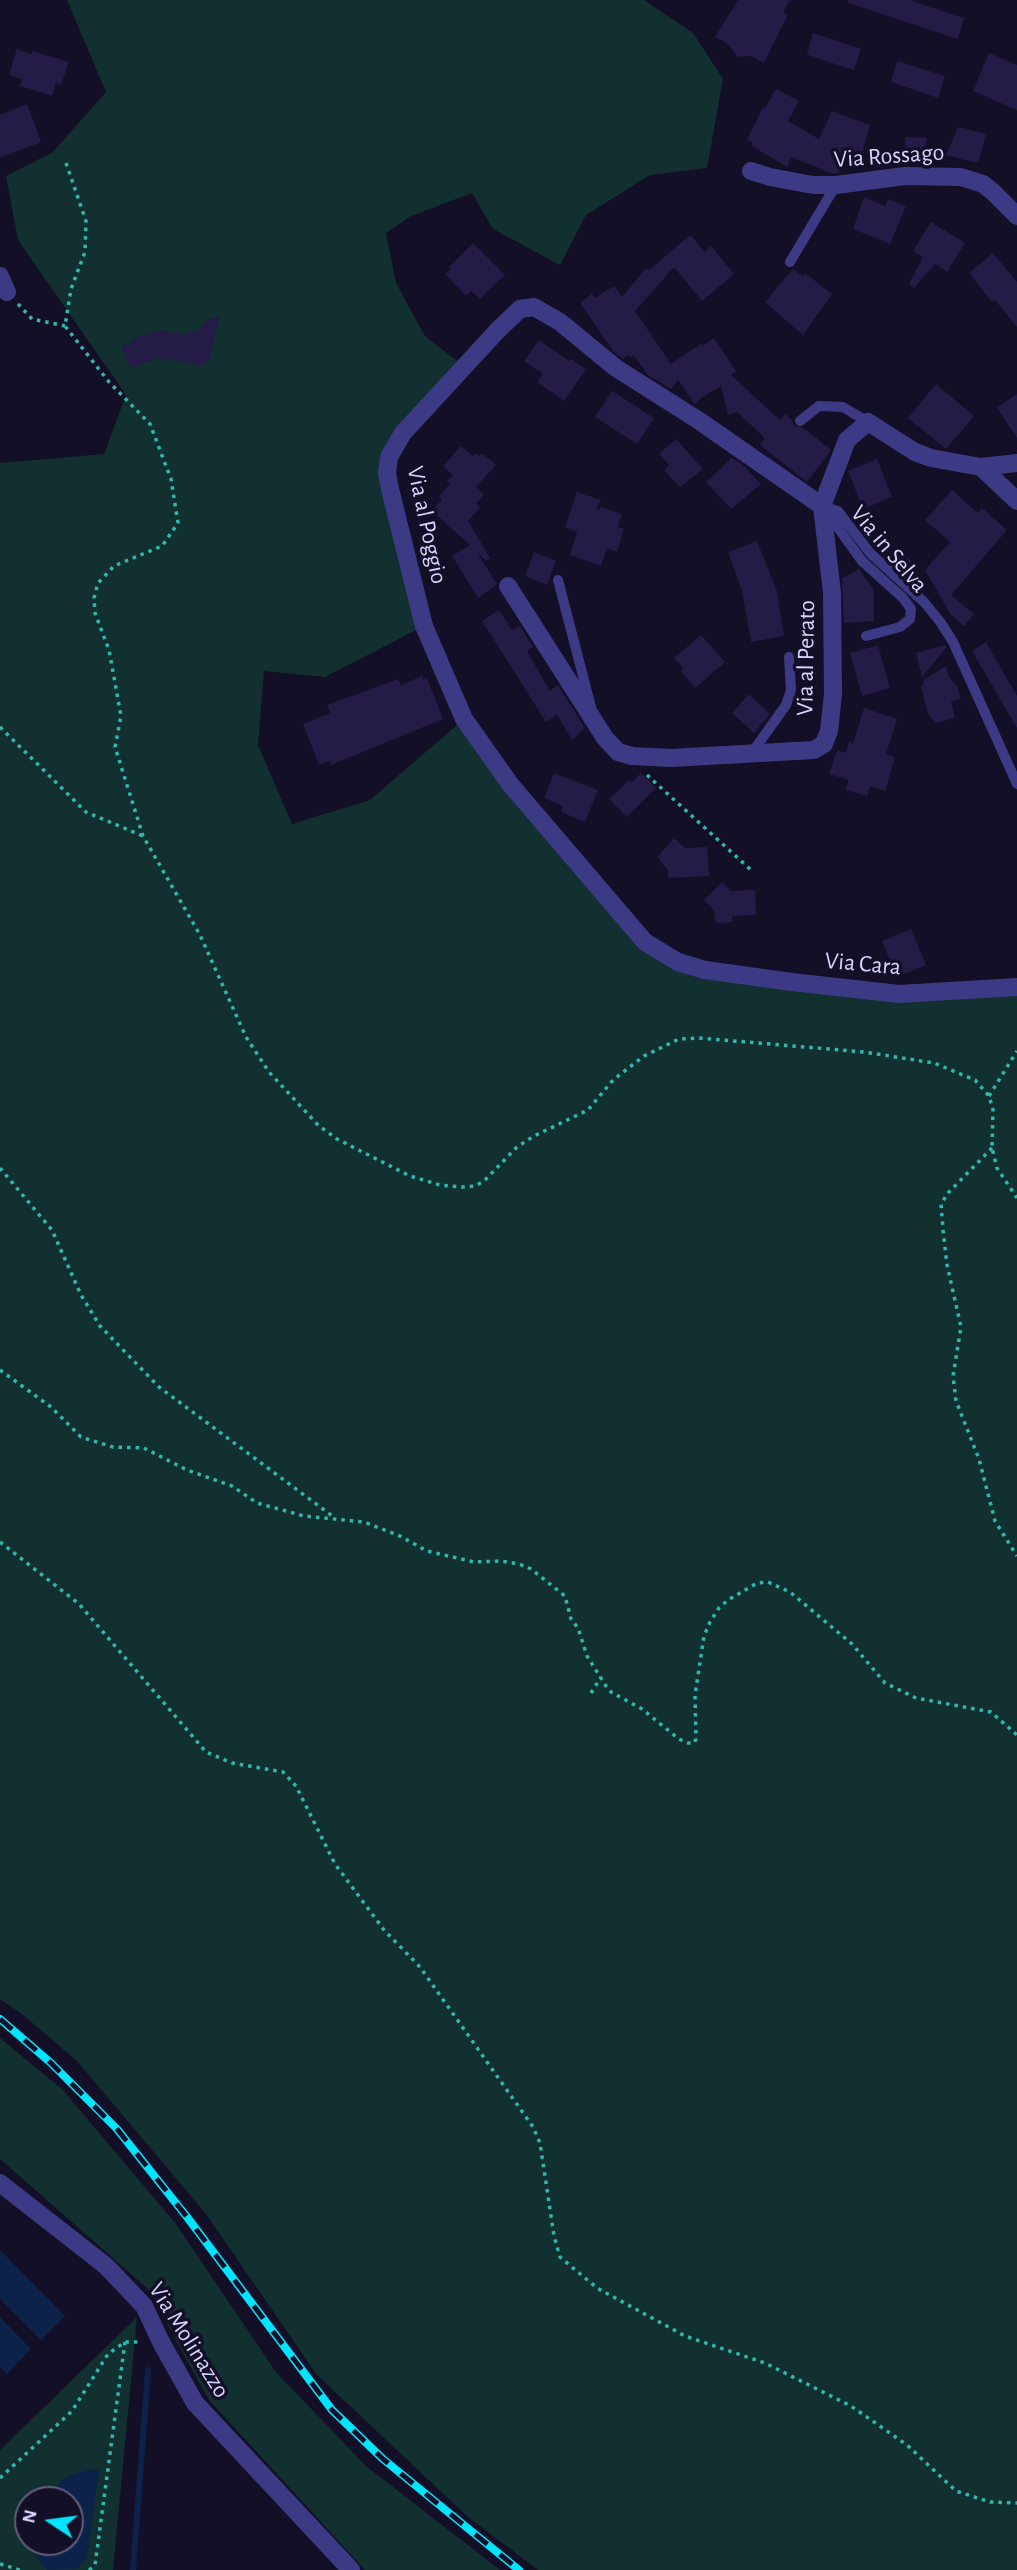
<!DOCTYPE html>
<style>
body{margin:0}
#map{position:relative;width:1017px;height:2570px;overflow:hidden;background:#130f26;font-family:"Alegreya Sans",sans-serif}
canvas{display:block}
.north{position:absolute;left:14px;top:2486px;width:70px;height:70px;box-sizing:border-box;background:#130f26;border:2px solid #625e7d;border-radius:50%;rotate:283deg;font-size:19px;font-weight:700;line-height:28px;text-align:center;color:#d9d4ff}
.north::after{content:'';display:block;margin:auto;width:24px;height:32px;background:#00e5ff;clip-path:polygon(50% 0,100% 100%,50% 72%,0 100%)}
</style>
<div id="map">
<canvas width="1017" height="2570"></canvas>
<div class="north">N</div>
</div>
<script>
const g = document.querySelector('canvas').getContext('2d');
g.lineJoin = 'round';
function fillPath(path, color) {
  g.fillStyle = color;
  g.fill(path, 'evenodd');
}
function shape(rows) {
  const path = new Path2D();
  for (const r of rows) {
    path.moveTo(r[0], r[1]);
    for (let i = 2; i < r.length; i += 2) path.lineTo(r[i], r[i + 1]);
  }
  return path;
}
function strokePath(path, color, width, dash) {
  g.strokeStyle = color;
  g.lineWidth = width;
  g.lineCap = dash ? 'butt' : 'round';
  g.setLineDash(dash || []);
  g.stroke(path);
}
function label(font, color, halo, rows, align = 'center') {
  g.font = font + ' "Alegreya Sans",sans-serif';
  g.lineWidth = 7;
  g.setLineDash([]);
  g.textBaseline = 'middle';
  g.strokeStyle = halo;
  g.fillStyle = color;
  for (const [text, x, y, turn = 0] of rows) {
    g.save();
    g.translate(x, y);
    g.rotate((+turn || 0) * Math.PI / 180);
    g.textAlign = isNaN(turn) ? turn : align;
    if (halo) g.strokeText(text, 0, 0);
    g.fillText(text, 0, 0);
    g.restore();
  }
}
const green = shape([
 [67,0,644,0,693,33,723,79,707,168,650,175,586,215,560,265,493,229,472,193,411,216,386,233,396,283,425,336,465,367,389,457,424,626,325,677,264,671,258,745,292,824,370,800,464,719,613,907,678,962,899,994,1017,987,1017,2570,538,2570,468,2517,317,2375,206,2214,77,2061,22,2014,0,1999,0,463,104,454,126,395,18,240,6,176,53,152,106,92],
 [0,2038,62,2089,176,2224,276,2372,366,2466,500,2570,365,2570,209,2400,147,2288,0,2159],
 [137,2317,113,2570,0,2570,0,2450],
 [28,2500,70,2500,70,2542,28,2542]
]);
const water = shape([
 [0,2250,65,2316,41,2340,0,2299],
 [0,2317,31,2349,7,2374,0,2367],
 [89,2469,99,2470,87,2558,77,2569,47,2570,27,2545,28,2538,28,2542,70,2542,70,2500,49,2500,49,2495,64,2478]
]);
const stream = shape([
 [133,2570,148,2370]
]);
const building = shape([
 [738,0,790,0,783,12,788,15,764,63,751,56,738,57,728,44,715,37],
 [848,0,910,0,964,18,958,39,848,3],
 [813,33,861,49,854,70,807,55],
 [17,49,31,54,32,51,69,62,61,85,56,83,52,96,20,86,22,79,9,75],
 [989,53,1017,65,1017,110,973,91],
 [897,61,945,76,938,98,891,82],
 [776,89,799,101,788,121,819,139,832,111,870,125,858,169,842,163,839,173,834,174,791,157,787,167,752,146,753,143,747,139,763,107,765,108],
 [27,104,41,142,0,158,0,115],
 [958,127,986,134,978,163,946,155],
 [905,137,927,138,922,157,906,158],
 [864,197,885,206,888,199,906,206,890,244,853,229],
 [931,222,965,243,947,272,935,264,914,288,909,284,923,257,913,251],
 [690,235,705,252,711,246,734,274,702,301,674,267,635,311,671,364,702,343,702,346,714,338,736,371,731,375,780,420,785,414,792,420,794,426,804,428,831,450,807,482,760,445,765,438,737,412,728,415,721,386,701,398,695,405,678,380,671,389,648,375,634,355,630,358,628,355,623,359,614,352,580,303,592,294,595,298,614,286,622,297,646,268,649,270],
 [473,243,505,275,480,299,471,291,466,296,445,274,451,269,449,267],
 [993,253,1017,282,1017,327,995,300,992,302,969,273],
 [793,269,803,276,805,273,832,294,803,335,765,302],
 [220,316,209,361,201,365,158,358,130,368,121,346,131,343,130,340,159,330,186,335,187,332,196,333,207,320],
 [539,340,569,361,571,359,586,369,564,401,537,382,543,374,524,361],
 [936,384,974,416,946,449,908,418],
 [612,391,654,418,637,444,595,417],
 [1017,394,1017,438,997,408],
 [676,439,703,469,680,487,664,470,669,465,659,454],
 [461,446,473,456,476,453,479,456,482,453,496,465,476,487,484,495,476,504,480,507,468,521,490,558,486,561,477,552,497,584,478,598,452,556,470,545,432,511,442,499,439,496,450,484,447,481,453,475,443,466],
 [732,458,744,466,761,484,731,509,706,482],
 [877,459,892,497,863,509,848,471],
 [952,490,978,513,982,508,1007,530,951,595,974,614,964,626,951,615,925,570,950,542,925,520],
 [577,492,601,500,596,509,598,510,601,507,622,514,618,527,624,529,617,552,607,548,601,566,570,555,577,532,565,527],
 [757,541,777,591,784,636,751,642,742,591,728,552],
 [534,552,556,561,547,585,525,576],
 [901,552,915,564,923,591,893,563],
 [859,569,874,590,874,621,844,623,842,578],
 [499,610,512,630,520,626,533,647,527,651,550,691,558,685,585,728,572,740,557,715,546,722,482,621],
 [701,635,725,662,695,688,681,671,683,668,674,658],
 [986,642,1017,696,1017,728,972,651],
 [878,645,890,688,862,696,850,653],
 [945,645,947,647,922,677,916,653],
 [946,666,949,677,957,686,961,699,951,702,955,718,936,723,928,714,921,686,924,685,923,680],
 [422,676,423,680,427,678,443,719,331,765,330,761,319,765,303,724,330,713,327,705,398,679,401,685],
 [749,694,770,714,754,733,732,713],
 [864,708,897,719,886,754,895,757,885,791,870,786,867,796,845,790,849,780,829,774,837,750,846,753,849,742,853,744],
 [554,773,598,790,585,822,561,812,563,806,544,798],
 [641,773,656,788,627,817,609,799,629,780,632,782],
 [674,838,685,848,707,847,709,876,668,878,668,870,657,857],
 [722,882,731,891,755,890,756,915,732,916,733,922,716,923,714,910,704,900],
 [911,929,926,965,897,977,882,941]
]);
const path = shape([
 [66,163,86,221,85,252,71,289,65,326,109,382,150,424,171,479,178,523,162,546,114,566,98,583,94,598,95,613,109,650,121,716,115,747,143,836,200,935,246,1037,269,1072,318,1125,337,1139,410,1176,440,1185,462,1187,475,1186,484,1181,517,1147,534,1136,588,1110,613,1080,644,1056,679,1039,699,1038,864,1052,934,1063,975,1080,989,1096,993,1110,992,1148,997,1168,1017,1198],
 [18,304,32,319,65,326],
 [0,727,86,812,143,836],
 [647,775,751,870],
 [989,1096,1017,1051],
 [992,1148,948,1193,941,1204,943,1230,947,1265,961,1327,953,1376,956,1401,979,1459,995,1521,1017,1556],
 [0,1168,52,1230,81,1295,100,1326,159,1387,335,1518],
 [0,1370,51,1407,81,1437,113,1447,144,1448,187,1470,232,1486,257,1503,304,1516,364,1522,400,1536,427,1551,474,1562,500,1561,519,1564,531,1569,565,1596,571,1619,578,1628,587,1656,606,1686,611,1692,642,1709,679,1739,688,1743,694,1743,696,1739,695,1695,704,1636,710,1622,719,1608,728,1600,757,1583,768,1582,790,1592,827,1623,852,1644,885,1683,916,1698,991,1712,1017,1735],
 [0,1542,79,1604,206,1752,232,1763,283,1772,296,1786,335,1864,384,1930,420,1967,533,2127,540,2143,554,2236,560,2257,597,2288,685,2336,765,2363,851,2406,907,2445,956,2491,990,2502,1017,2503],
 [591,1693,601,1677],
 [0,2478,72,2411,108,2354,125,2342,141,2342],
 [0,2564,20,2570],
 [89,2570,95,2565,125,2342]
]);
const lane = shape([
 [790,262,836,185],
 [800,421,819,406,843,407,868,422],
 [822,506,838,511,870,553,925,603,941,623,953,642,1017,784],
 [826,511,862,561,903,598,911,609,910,619,900,627,866,636],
 [558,580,591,707],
 [751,754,786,705,791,690,789,657]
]);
const street = shape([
 [751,171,770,177,813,185,836,185,905,176,961,177,983,184,993,192,1017,216],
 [0,276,7,292],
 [981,467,1017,501],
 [822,506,698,420,616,368,560,322,534,307,520,309,498,330,403,433,389,457,387,473,390,489,424,626,464,719,510,784,645,942,678,962,705,970,792,982,899,994,1017,987],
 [508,586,605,738,618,752,632,756,671,758,814,750,824,744,829,731,833,694,832,593,822,506,847,440,868,422,915,452,931,458,981,467,1017,463],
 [0,2183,106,2266,144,2306,161,2342,195,2403,351,2570]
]);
const rail = shape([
 [0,2019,51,2063,117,2129,187,2217,332,2410,383,2459,519,2570]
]);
const streetNames = [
 ["Via Rossago",889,156,-4],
 ["Via al Poggio",427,525,78],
 ["Via in Selva",889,549,50],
 ["Via al Perato",806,658,-89],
 ["Via Cara",863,964,5],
 ["Via Molinazzo",189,2340,58]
];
fillPath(green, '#12302f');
fillPath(water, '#0c2248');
strokePath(stream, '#0c2248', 6);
fillPath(building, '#241b47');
strokePath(path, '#2fb8b0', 3.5, [3.5, 5]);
strokePath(lane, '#3d3a85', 10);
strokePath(street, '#3d3a85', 18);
strokePath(rail, '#00e5ff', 8);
strokePath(rail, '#130f26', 5, [16]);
label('24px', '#d9d4ff', '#130f26', streetNames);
</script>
